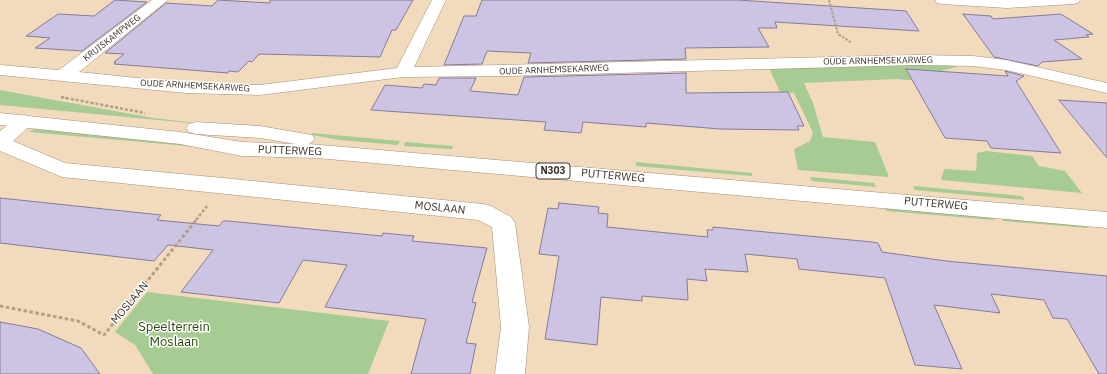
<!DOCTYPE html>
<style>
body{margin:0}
canvas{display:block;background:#f2dabd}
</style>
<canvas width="1107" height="374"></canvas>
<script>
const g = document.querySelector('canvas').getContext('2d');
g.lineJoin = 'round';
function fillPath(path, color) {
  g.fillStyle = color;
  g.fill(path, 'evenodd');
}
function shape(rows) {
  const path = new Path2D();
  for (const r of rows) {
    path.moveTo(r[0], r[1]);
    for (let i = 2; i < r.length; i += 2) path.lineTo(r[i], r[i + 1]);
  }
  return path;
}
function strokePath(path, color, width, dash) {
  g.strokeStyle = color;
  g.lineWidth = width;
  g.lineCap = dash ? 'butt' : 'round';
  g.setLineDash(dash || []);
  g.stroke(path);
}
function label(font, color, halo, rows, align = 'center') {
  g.font = font + ' "IBM Plex Sans",sans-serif';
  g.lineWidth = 3;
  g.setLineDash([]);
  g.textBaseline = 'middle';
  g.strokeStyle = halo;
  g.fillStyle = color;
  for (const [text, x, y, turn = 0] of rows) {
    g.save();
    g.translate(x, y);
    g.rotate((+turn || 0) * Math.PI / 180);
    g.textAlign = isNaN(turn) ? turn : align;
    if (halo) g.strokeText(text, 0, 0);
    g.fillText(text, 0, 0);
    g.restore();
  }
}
const green = shape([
 [919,62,959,66,941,71,943,83,896,79,804,83,813,103,823,137,875,142,889,177,798,170,794,149,810,141,813,133,794,93,780,92,768,66],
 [0,90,153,118,232,127,0,105],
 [39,127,165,140,198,147,29,132],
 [312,133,400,141,398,145,340,140,312,135],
 [405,142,453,146,452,149,404,146],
 [986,151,1032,156,1039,166,1065,171,1082,193,941,180,944,169,976,171,977,153],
 [636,162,752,173,752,176,636,166],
 [810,177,874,183,876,187,812,181],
 [913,186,1022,196,1025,200,915,190],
 [884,206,992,216,994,220,886,211],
 [1001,216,1085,224,1088,228,1003,221],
 [147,292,389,321,368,374,153,374,135,345,115,332]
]);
const building = shape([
 [115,0,147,2,82,51,35,48,50,38,26,36,58,14,94,16,115,0],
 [218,0,270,3,270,0,413,0,396,30,392,30,380,57,261,54,258,55,252,62,249,61,238,72,229,71,228,73,114,64,116,62,114,62,124,54,105,53,166,3,212,6,218,0],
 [482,0,738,0,906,11,919,31,775,22,777,28,758,28,769,47,685,48,686,59,528,63,531,53,487,51,482,64,444,65,464,16,476,16,482,0],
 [963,14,991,16,993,19,1061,14,1093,34,1086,35,1089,37,1054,40,1082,59,1042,62,1038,66,994,57,963,14],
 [906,69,1008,76,1005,71,1024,76,1016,81,1061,153,991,148,987,141,945,138,906,69],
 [686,73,686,93,788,92,804,126,797,126,799,130,720,129,646,123,646,127,583,122,581,133,544,130,546,122,371,110,385,85,422,88,424,84,436,85,439,78,476,78,470,91,518,95,524,77,686,73],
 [1059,100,1107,103,1107,158,1059,100],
 [0,198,161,215,157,220,219,226,223,221,228,221,382,236,383,233,414,236,412,241,487,248,472,302,476,303,466,343,476,344,470,374,411,374,426,319,325,307,347,265,303,260,279,303,181,292,213,250,168,245,154,261,0,243,0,198],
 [559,203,599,207,598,213,608,214,607,227,708,237,707,230,713,230,713,227,872,242,878,243,882,252,946,261,1107,276,1107,374,1099,374,1067,319,1053,318,1044,300,991,294,1000,313,934,305,962,369,915,365,885,278,799,269,797,259,745,254,748,272,705,269,707,281,687,279,688,300,642,296,642,301,601,297,597,345,545,339,559,256,539,254,548,208,558,209,559,203],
 [0,322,38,329,81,348,100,374,0,374,0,322]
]);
const pathFar2 = shape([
 [829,0,838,34,852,43],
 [61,97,66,98]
]);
const pathFar1 = shape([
 [61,97,145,113],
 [196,220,207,206]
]);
const path = shape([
 [0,306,78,321,104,335,197,219]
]);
const minor = shape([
 [152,0,168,0,79,72,186,83,260,85,397,68,432,0,446,0,414,67,916,55,973,56,1006,60,1107,83,1107,93,1006,70,973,66,916,65,508,76,403,77,260,95,186,93,0,75,0,65,59,70,152,0],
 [935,0,1080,0,1078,3,1073,4,1007,8,942,4,937,3,935,0],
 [25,115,32,117,35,121,13,141,65,163,223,178,483,204,491,206,511,217,515,223,529,327,525,374,495,374,501,327,492,227,478,220,62,177,0,151,0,131,18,117,25,115]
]);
const primary = shape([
 [0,113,180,132,242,142,296,144,260,138,196,134,189,132,186,128,189,124,196,122,260,126,312,135,315,139,309,144,1107,212,1107,228,317,158,242,156,180,144,0,125,0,113]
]);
const farStreetnames = [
 ["KRUISKAMPWEG",112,38,-38],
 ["OUDE ARNHEMSEKARWEG",878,61,-1],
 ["OUDE ARNHEMSEKARWEG",554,70,-2],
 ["OUDE ARNHEMSEKARWEG",195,86,3]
];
const shields = [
 [553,171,34]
];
const shieldNames = [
 ["N303",553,171]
];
const streetNames = [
 ["PUTTERWEG",290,151,2],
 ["PUTTERWEG",613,176,5],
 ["PUTTERWEG",936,204,5],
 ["MOSLAAN",440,208,6],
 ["MOSLAAN",130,303,-50]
];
const nearParknames = [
 ["Speelterrein",174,327],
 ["Moslaan",174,342]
];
fillPath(green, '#a7cc93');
fillPath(building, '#cdc4e4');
strokePath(building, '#847b9a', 1);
strokePath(minor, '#a58f74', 1);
strokePath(primary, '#a58f74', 1);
strokePath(pathFar2, '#b29f88', 2, [2.5, 1.5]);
strokePath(pathFar1, '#b29f88', 2.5, [3, 2]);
strokePath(path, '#b29f88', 3, [3.5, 2.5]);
fillPath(minor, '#fff');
fillPath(primary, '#fff');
label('9px', '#3d3328', '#fff', farStreetnames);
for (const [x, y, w] of shields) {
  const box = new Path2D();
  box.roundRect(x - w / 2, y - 8, w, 16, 3);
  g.fillStyle = '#fff';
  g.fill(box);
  strokePath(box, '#3d3328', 1);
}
label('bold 10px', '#3d3328', null, shieldNames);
label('11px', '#3d3328', '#fff', streetNames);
label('13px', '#274c09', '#fff', nearParknames);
</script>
